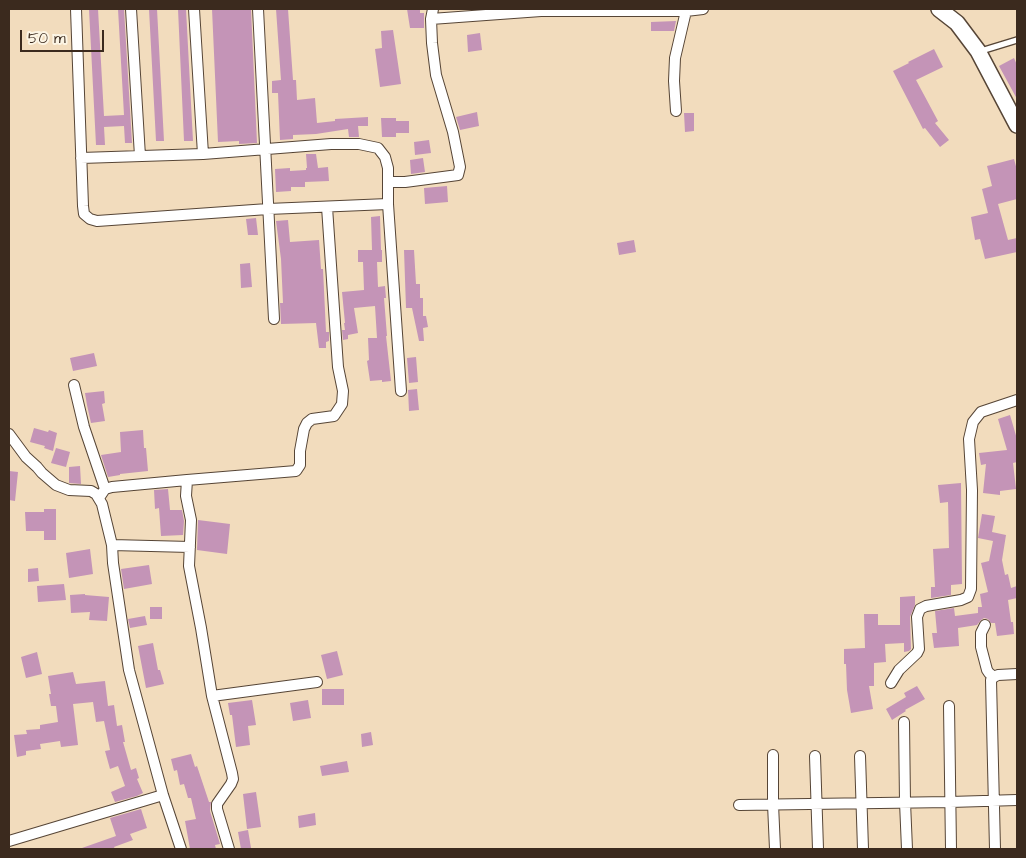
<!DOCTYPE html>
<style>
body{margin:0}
#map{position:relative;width:1026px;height:858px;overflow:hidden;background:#f2dcbd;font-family:"Architects Daughter",sans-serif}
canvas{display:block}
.frame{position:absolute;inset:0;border:10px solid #3b2a1e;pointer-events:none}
.scale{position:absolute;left:20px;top:30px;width:84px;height:22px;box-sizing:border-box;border:2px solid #3b2a1e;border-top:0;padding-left:6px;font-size:15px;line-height:18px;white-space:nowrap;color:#3b2a1e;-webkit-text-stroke:4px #fcf5e5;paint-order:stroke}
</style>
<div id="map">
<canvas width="1026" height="858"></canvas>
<div class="frame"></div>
<div class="scale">50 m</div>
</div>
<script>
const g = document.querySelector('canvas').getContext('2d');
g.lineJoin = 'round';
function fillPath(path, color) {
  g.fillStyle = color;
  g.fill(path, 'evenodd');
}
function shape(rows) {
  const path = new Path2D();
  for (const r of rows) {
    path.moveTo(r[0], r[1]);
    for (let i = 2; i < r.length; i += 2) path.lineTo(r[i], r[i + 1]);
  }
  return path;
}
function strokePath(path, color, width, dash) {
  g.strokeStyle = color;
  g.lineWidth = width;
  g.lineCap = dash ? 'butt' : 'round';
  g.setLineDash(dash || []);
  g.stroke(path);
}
const building = shape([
 [89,9,98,9,104,116,124,115,118,9,124,9,132,143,125,143,124,126,104,127,105,145,96,145],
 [149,9,157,9,164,141,156,141],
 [178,9,186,9,193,141,184,141],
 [212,9,251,9,257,143,239,144,239,141,218,142],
 [276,9,288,9,293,80,296,80,297,100,315,98,317,123,335,121,335,119,368,117,368,126,358,126,359,137,349,137,348,129,316,134,293,135,293,139,280,140,278,93,272,93,272,81,281,80],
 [407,9,420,9,420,13,424,13,424,28,410,28],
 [676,21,674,31,651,31,651,22],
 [393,30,401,84,380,87,375,49,382,48,381,31],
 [480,33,482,50,468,52,467,35],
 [934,49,943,67,916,80,938,121,935,123,949,140,940,147,925,128,923,129,893,71,909,63,908,62],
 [1014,58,1017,65,1017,99,999,66],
 [477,112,479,126,460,130,456,117],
 [684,113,694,113,694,131,685,132],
 [381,118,396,118,396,121,409,121,409,133,396,133,396,137,382,137],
 [429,140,431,153,415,155,414,142],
 [306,154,316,154,318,168,328,167,329,181,305,182,305,187,291,187,291,191,276,192,275,169,290,168,290,171,306,170,306,168,307,168],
 [423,158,425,172,411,174,410,160],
 [1014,159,1017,170,1017,199,998,204,1008,240,1017,238,1017,252,985,259,980,239,975,240,971,217,988,213,982,189,992,186,987,166],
 [447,186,448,202,425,204,424,188],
 [380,216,381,250,382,250,382,262,377,262,378,287,385,286,386,298,384,298,387,336,386,336,391,381,382,382,382,380,370,381,367,361,369,360,368,338,377,338,375,306,354,308,358,333,348,335,348,339,343,340,342,330,345,330,344,323,345,323,342,292,364,290,363,262,358,262,358,250,372,250,371,217],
 [256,218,258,235,248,235,246,219],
 [288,220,290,242,319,240,321,269,323,269,326,332,329,332,329,341,326,342,326,348,319,348,316,323,281,324,280,303,283,303,281,259,276,221],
 [634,240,636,252,619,255,617,243],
 [404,250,414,250,416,284,420,284,420,298,423,298,423,316,426,316,428,327,423,328,424,341,419,341,412,308,406,308],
 [250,263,252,287,241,288,240,264],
 [94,353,97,366,73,371,70,358],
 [416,357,418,382,409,383,407,358],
 [417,389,419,410,409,411,408,390],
 [104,391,105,403,102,404,105,421,91,423,87,405,85,393],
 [1010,415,1017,439,1017,462,1013,463,1016,489,1000,491,1000,495,983,493,986,464,981,465,979,453,1007,450,998,419],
 [34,428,48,432,49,430,57,433,53,451,44,448,45,446,30,442],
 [143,430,144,448,146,448,148,471,120,474,120,475,108,477,101,455,121,452,120,432],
 [56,448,70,452,66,467,51,463],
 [80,466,81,484,69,483,69,467],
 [9,471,18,472,15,501,9,500],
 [961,483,962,584,951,585,951,595,931,598,931,587,935,587,933,549,949,548,948,502,940,503,938,485],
 [168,489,170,510,182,510,184,521,183,535,161,536,159,508,155,509,154,490],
 [44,509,56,509,56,540,44,540,44,531,26,531,25,512,44,512],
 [982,514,995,516,992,532,1006,535,1002,560,1005,575,1008,574,1011,588,1017,586,1017,598,1008,600,1011,622,1013,622,1014,634,997,636,995,623,991,623,988,619,984,618,981,620,977,625,958,628,959,646,934,648,932,633,937,633,935,611,954,608,955,616,978,613,978,607,982,607,980,594,988,592,981,563,989,561,993,541,978,538],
 [198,520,230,524,227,554,197,550],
 [90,549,93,574,69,578,66,553],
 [149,565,152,584,124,589,121,569],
 [38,568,39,581,28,582,28,569],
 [64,584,66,600,38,602,37,586],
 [85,594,85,595,109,597,107,621,89,620,90,612,71,613,70,595],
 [915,596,915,605,910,617,911,649,909,651,904,652,904,643,885,644,886,662,874,663,874,686,869,686,873,709,851,713,847,690,846,664,844,664,844,649,865,648,864,614,878,614,878,625,900,625,900,597],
 [150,607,162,607,162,619,150,619],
 [145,616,147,625,130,628,128,619],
 [153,643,158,670,160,670,164,684,146,688,138,646],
 [337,651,343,675,327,679,321,655],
 [37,652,42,674,26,678,21,657],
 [73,672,76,684,105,681,108,706,114,705,117,726,122,725,125,742,123,742,131,770,136,768,139,778,137,779,143,793,137,796,115,802,111,792,125,786,118,766,110,769,105,751,110,750,104,721,96,722,93,702,73,704,78,745,61,747,60,741,40,744,41,749,26,751,26,755,17,757,14,735,27,734,26,730,40,729,40,725,58,722,56,706,51,706,49,694,51,694,48,676],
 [917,686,925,699,905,710,906,711,892,720,886,709,906,697,904,693],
 [322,689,344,689,344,705,322,705],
 [252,700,256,725,248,726,250,745,236,747,232,715,230,715,228,703],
 [308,700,311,718,293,721,290,703],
 [371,732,373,745,362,747,361,734],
 [191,754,195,767,197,766,209,802,211,802,210,811,220,844,215,845,216,849,190,849,185,821,196,819,191,798,188,798,184,784,180,785,177,770,174,771,171,759],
 [347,761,349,772,322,776,320,766],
 [256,792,261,827,247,829,243,794],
 [141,809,147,828,130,834,133,840,114,847,115,849,83,849,82,848,116,836,110,818],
 [315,813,316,825,299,828,298,816],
 [248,830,251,848,241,849,238,832]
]);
const lane = shape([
 [981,51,1017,40]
]);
const street = shape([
 [76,9,83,206,84,214,90,219,97,221,268,209,388,204],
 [131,9,140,156],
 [194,9,203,154],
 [258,9,274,319],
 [431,19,541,11,686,11,703,9],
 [676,111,674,81,675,58,686,11],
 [81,158,203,154,331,144,359,144,378,148,385,157,388,168,388,204,401,391],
 [388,182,405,182,458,175,460,167,453,132,436,75,432,43,431,19,433,9],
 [74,385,84,427,105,489],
 [9,434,26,457,37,467,42,473,56,485,69,490,91,491,96,494,102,504,112,545,113,563,129,670,163,795,181,849],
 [187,480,296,471,300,465,300,451,304,429,307,423,312,419,334,416,342,404,343,391,338,367,327,207],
 [99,498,105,489,112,487,187,480,186,496,191,520,189,566,201,628,212,696,232,773,233,779,231,784,217,804,217,809,229,849],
 [112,545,190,547],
 [985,625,981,633,981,647,987,670,989,673,994,677],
 [891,683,899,670,917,653,919,649,917,617,920,609,926,606,961,600,968,597,971,589,972,490,969,439,973,422,981,412,1017,400],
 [212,696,317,682],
 [949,706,951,849],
 [904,722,905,802,907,849],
 [773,755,773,804,775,849],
 [815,756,818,849],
 [860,756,863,849],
 [739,805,950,802,1017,800],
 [9,841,163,795],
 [995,849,991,680,994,677,998,675,1017,674]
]);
const secondary = shape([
 [939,9,957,23,978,51,1017,125]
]);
fillPath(building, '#c494b7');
strokePath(lane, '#564536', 8);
strokePath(street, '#564536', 12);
strokePath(secondary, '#564536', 18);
strokePath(lane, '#fff', 5);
strokePath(street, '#fff', 10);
strokePath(secondary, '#fff', 15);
</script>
